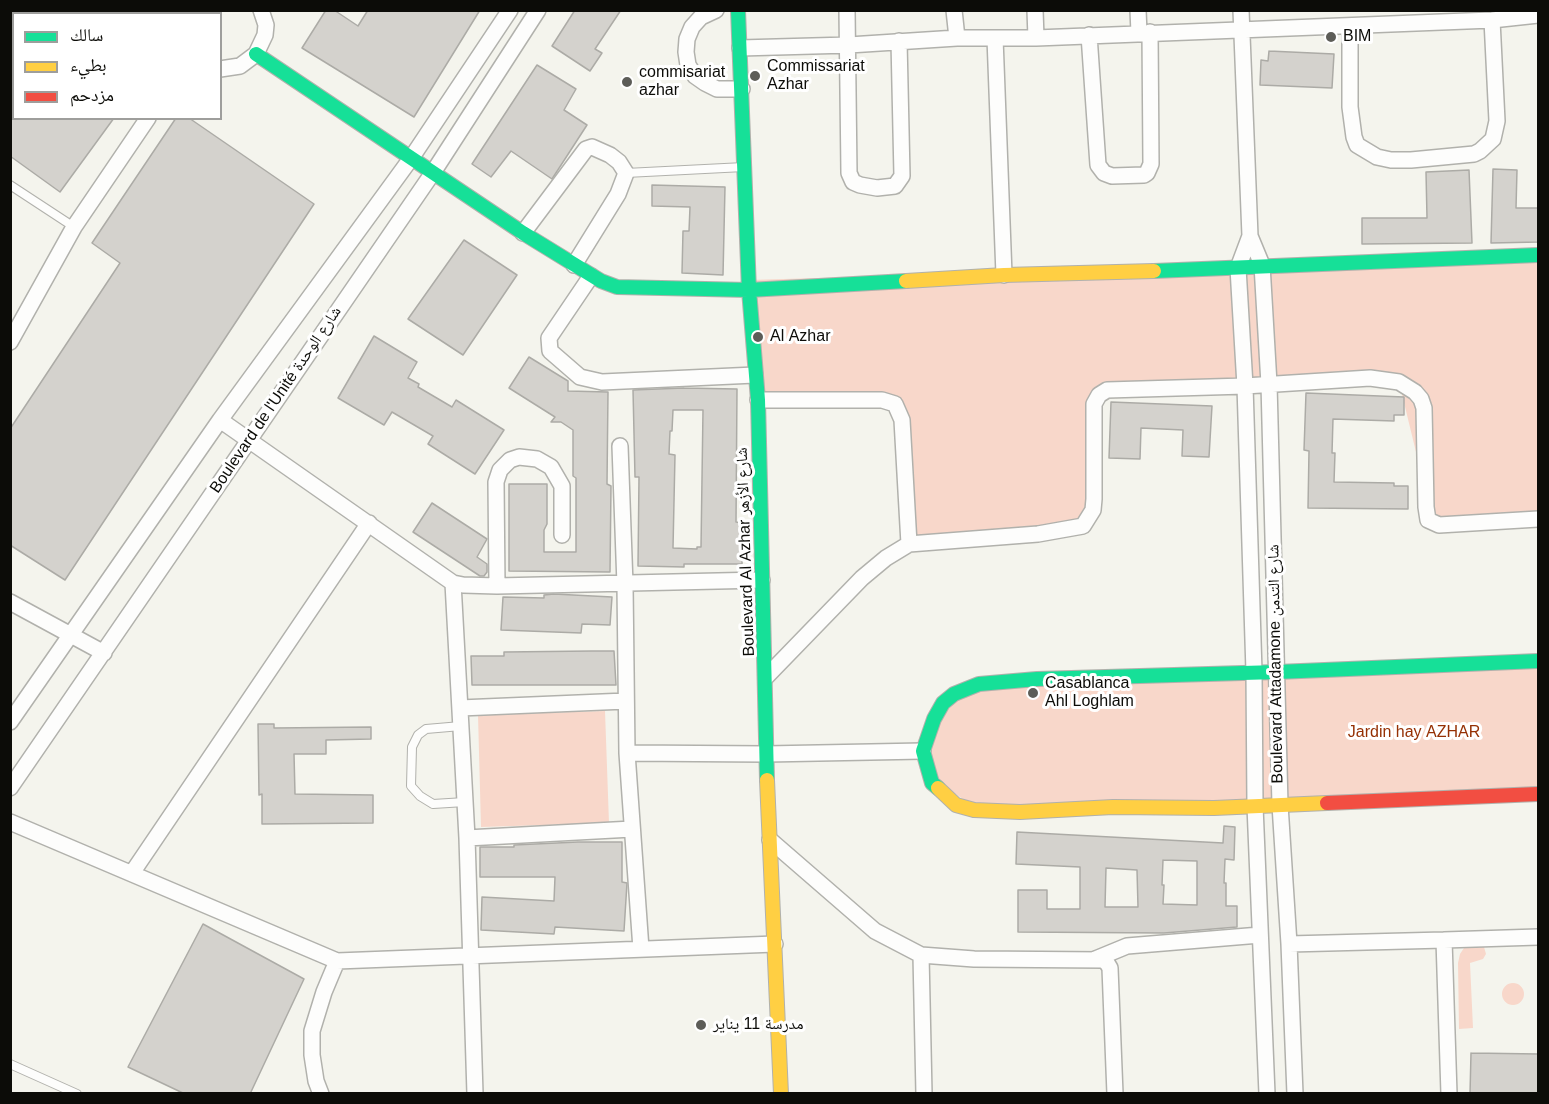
<!DOCTYPE html>
<meta charset="utf-8">
<style>
body{margin:0}
#map{position:relative;width:1549px;height:1104px;overflow:hidden;background:#f4f4ed;font-family:Helvetica,"Noto Naskh Arabic",sans-serif}
canvas{display:block}
.frame{position:absolute;inset:0;border:12px solid #0c0c08;pointer-events:none}
.legend{position:absolute;left:12px;top:12px;width:210px;height:108px;box-sizing:border-box;background:#fff;border:2px solid #9e9e9c;margin:0;padding:8px 10px;list-style:none;font-size:18px;color:#0c0c08}
.legend li{display:flex;align-items:center;gap:12px;height:30px}
.legend b{width:30px;border:2px solid #9e9e9c}
</style>
<div id="map">
<canvas width="1549" height="1104"></canvas>
<div class="frame"></div>
<ul class="legend">
<li><b style="height:8px;background:#16e098"></b>سالك</li>
<li><b style="height:8px;background:#ffcf43"></b>بطيء</li>
<li><b style="height:8px;background:#f24e42"></b>مزدحم</li>
</ul>
</div>
<script>
const g = document.querySelector('canvas').getContext('2d');
g.lineJoin = 'round';
function fillPath(path, color) {
  g.fillStyle = color;
  g.fill(path, 'evenodd');
}
function shape(rows) {
  const path = new Path2D();
  for (const r of rows) {
    if (r.length === 3) {
      path.moveTo(r[0] + r[2], r[1]);
      path.arc(r[0], r[1], r[2], 0, 2 * Math.PI);
      continue;
    }
    path.moveTo(r[0], r[1]);
    for (let i = 2; i < r.length; i += 2) path.lineTo(r[i], r[i + 1]);
  }
  return path;
}
function strokePath(path, color, width, dash) {
  g.strokeStyle = color;
  g.lineWidth = width;
  g.lineCap = dash ? 'butt' : 'round';
  g.setLineDash(dash || []);
  g.stroke(path);
}
function label(font, color, halo, rows, align = 'center') {
  g.font = font + ' Helvetica,"Noto Naskh Arabic",sans-serif';
  g.lineWidth = 6;
  g.setLineDash([]);
  g.textBaseline = 'middle';
  g.strokeStyle = halo;
  g.fillStyle = color;
  for (const [text, x, y, turn = 0] of rows) {
    g.save();
    g.translate(x, y);
    g.rotate((+turn || 0) * Math.PI / 180);
    g.textAlign = isNaN(turn) ? turn : align;
    if (halo) g.strokeText(text, 0, 0);
    g.fillText(text, 0, 0);
    g.restore();
  }
}
const green = shape([
 [1538,251,1538,515,1432,518,1399,382,1104,389,1083,526,909,544,895,397,753,397,749,280,1262,265],
 [1538,662,1538,792,985,814,932,778,932,715,963,690],
 [605,711,609,823,481,827,478,715],
 [1484,947,1486,954,1483,959,1470,963,1473,1028,1459,1029,1458,963,1460,954,1464,948],
 [1513,994,11]
]);
const building = shape([
 [326,10,334,10,358,26,368,10,480,10,414,117,302,48,326,10],
 [575,10,621,10,595,49,602,53,590,71,552,46,575,10],
 [1269,51,1334,54,1332,88,1260,85,1261,60,1268,61,1269,51],
 [537,65,576,89,564,110,587,125,552,179,511,151,491,177,472,164,537,65],
 [10,118,114,118,60,192,10,156,10,118],
 [176,118,189,118,314,204,65,580,10,545,10,429,120,263,92,243,176,118],
 [1493,169,1517,170,1516,208,1539,208,1539,242,1491,243,1493,169],
 [1469,170,1472,243,1362,244,1362,218,1427,218,1426,172,1469,170],
 [652,185,725,187,723,275,682,273,683,231,689,231,690,207,652,206,652,185],
 [464,240,517,275,463,355,408,319,464,240],
 [374,336,417,362,408,378,419,384,418,387,452,407,456,400,504,430,475,474,428,444,433,436,392,412,384,425,338,398,374,336],
 [529,357,568,381,568,391,608,392,607,484,611,486,610,572,509,571,509,484,547,484,547,524,544,530,544,552,576,552,576,478,573,476,573,430,561,422,551,422,555,417,509,388,529,357],
 [684,388,737,389,736,522,743,523,742,564,684,564,684,567,638,566,639,477,635,477,633,390,684,388],
 [673,410,703,410,701,547,697,547,697,549,673,548,675,455,669,454,670,431,672,431,673,410],
 [1306,393,1404,397,1404,415,1394,415,1394,421,1333,419,1332,453,1335,453,1334,482,1394,483,1394,486,1408,486,1408,509,1308,508,1309,451,1304,450,1306,393],
 [1111,402,1212,406,1209,457,1182,456,1183,430,1141,428,1140,459,1109,458,1111,402],
 [432,503,487,539,477,557,487,564,487,572,484,576,480,576,413,532,432,503],
 [554,594,612,597,610,625,582,624,581,633,501,630,503,597,544,598,544,595,554,594],
 [592,651,614,651,616,685,472,685,471,656,504,656,504,652,592,651],
 [258,724,274,724,274,728,371,727,371,739,326,740,326,754,294,754,295,794,373,795,373,823,262,824,262,794,259,795,258,724],
 [1224,826,1235,827,1234,860,1225,859,1224,883,1226,883,1226,906,1237,906,1237,927,1164,933,1018,932,1018,890,1047,890,1047,909,1080,909,1080,867,1016,864,1017,832,1223,843,1224,826],
 [1163,860,1197,861,1197,905,1163,904,1164,885,1162,885,1163,860],
 [1106,868,1137,870,1138,907,1105,907,1106,868],
 [578,842,622,842,622,882,627,883,624,931,555,927,554,934,481,930,482,897,554,901,555,877,480,877,480,847,514,847,514,845,578,842],
 [203,924,304,979,250,1094,185,1094,128,1067,203,924],
 [1471,1053,1539,1054,1539,1094,1470,1094,1471,1053]
]);
const lane = shape([
 [626,173,744,167],
 [10,185,74,227],
 [461,726,426,729,418,735,412,747,411,786,420,796,433,804,465,802],
 [10,1064,77,1094]
]);
const street = shape([
 [123,10,127,14],
 [716,10,701,17,692,27,687,39,686,52,688,65,695,76,705,83,717,89,742,89],
 [847,10,849,173,853,182,860,185,877,188,895,186,902,176,899,41],
 [954,10,957,38],
 [1035,10,1036,38],
 [1138,10,1139,33],
 [1241,10,1250,236,1262,265,1269,384,1280,805,1289,944,1295,1094],
 [1350,26,1350,107,1354,137,1357,145,1377,157,1391,160,1411,160,1474,154,1480,151,1493,139,1497,121,1492,20],
 [1089,35,1098,165,1104,173,1112,176,1144,175,1147,173,1151,164,1150,32],
 [995,38,1004,275],
 [740,48,849,45,957,38,1036,38,1492,20,1538,15],
 [220,69,240,66,256,54,265,35,266,25,261,10],
 [523,233,586,149,592,147,610,155,619,162,626,173,618,194,574,265],
 [1250,236,1238,268,1245,386,1254,672,1255,806,1267,1094],
 [591,276,549,338,550,351,580,377,602,382,755,375],
 [10,342,74,227,148,118],
 [758,400,882,400,895,404,902,420,909,544],
 [220,420,453,583,463,585,497,586,762,580],
 [620,446,625,585,627,753,641,949],
 [453,583,467,838,475,1094],
 [497,586,496,482,500,470,510,460,519,457,537,459,551,467,562,486,562,535],
 [10,602,104,653],
 [766,677,862,578,886,558,909,544,1038,534,1083,526,1093,510,1094,499,1094,404,1099,395,1107,390,1245,386,1370,378,1399,382,1415,392,1421,399,1424,408,1426,507,1428,520,1439,525,1538,519],
 [460,708,626,701],
 [10,722,220,420,412,157,510,10],
 [627,753,766,754,923,751],
 [10,788,434,171,538,10],
 [10,822,337,961,775,944],
 [467,838,632,829],
 [770,840,875,931,921,955,974,959,1103,960,1107,963,1110,968,1115,1094],
 [132,873,369,523],
 [1289,944,1444,940],
 [921,955,924,1094],
 [1093,960,1127,946,1260,935],
 [321,1094,316,1081,312,1055,312,1031,324,992,337,961],
 [1449,1094,1444,940,1538,937]
]);
const fast = shape([
 [738,10,749,290,758,400,767,780],
 [256,54,523,233,601,281,617,287,749,290,906,281],
 [1154,271,1538,255],
 [938,788,932,783,923,751,934,719,943,703,954,694,979,684,1037,679,1277,672,1538,661]
]);
const slow = shape([
 [906,281,1004,275,1154,271],
 [767,780,781,1094],
 [938,788,956,805,974,810,1020,812,1113,807,1214,808,1327,803]
]);
const jam = shape([
 [1327,803,1538,794]
]);
const markers = [
 [1331,37,6,"#5d5d58"],
 [755,76,6,"#5d5d58"],
 [627,82,6,"#5d5d58"],
 [758,337,6,"#5d5d58"],
 [1033,693,6,"#5d5d58"],
 [701,1025,6,"#5d5d58"]
];
const poiNames = [
 ["BIM",1343,37],
 ["Commissariat",767,67],
 ["Azhar",767,85],
 ["commisariat",639,73],
 ["azhar",639,91],
 ["Al Azhar",770,337],
 ["Casablanca",1045,684],
 ["Ahl Loghlam",1045,702],
 ["مدرسة 11 يناير",713,1025]
];
const streetNames = [
 ["Boulevard de l'Unité شارع الوحدة",276,400,-56],
 ["Boulevard Al Azhar شارع الأزهر",746,552,-92],
 ["Boulevard Attadamone شارع التدمن",1276,664,-91]
];
const parkNames = [
 ["Jardin hay AZHAR",1414,733]
];
fillPath(green, '#f8d7ca');
fillPath(building, '#d4d2cd');
strokePath(building, '#acaba6', 1.5);
strokePath(lane, '#b1b1ac', 10);
strokePath(street, '#b1b1ac', 18);
strokePath(fast, '#b1b1ac', 16);
strokePath(slow, '#b1b1ac', 16);
strokePath(jam, '#b1b1ac', 16);
strokePath(lane, '#fdfdfc', 8);
strokePath(street, '#fdfdfc', 15);
strokePath(fast, '#16e098', 14);
strokePath(slow, '#ffcf43', 14);
strokePath(jam, '#f24e42', 14);
for (const [x, y, r, color] of markers) {
  const dot = new Path2D();
  dot.arc(x, y, r, 0, 2 * Math.PI);
  g.fillStyle = color;
  g.fill(dot);
  strokePath(dot, '#fff', 2);
}
label('16px', '#0c0c08', '#fff', poiNames, 'left');
label('16px', '#0c0c08', '#fff', streetNames);
label('16px', '#953004', '#fff', parkNames);
</script>
